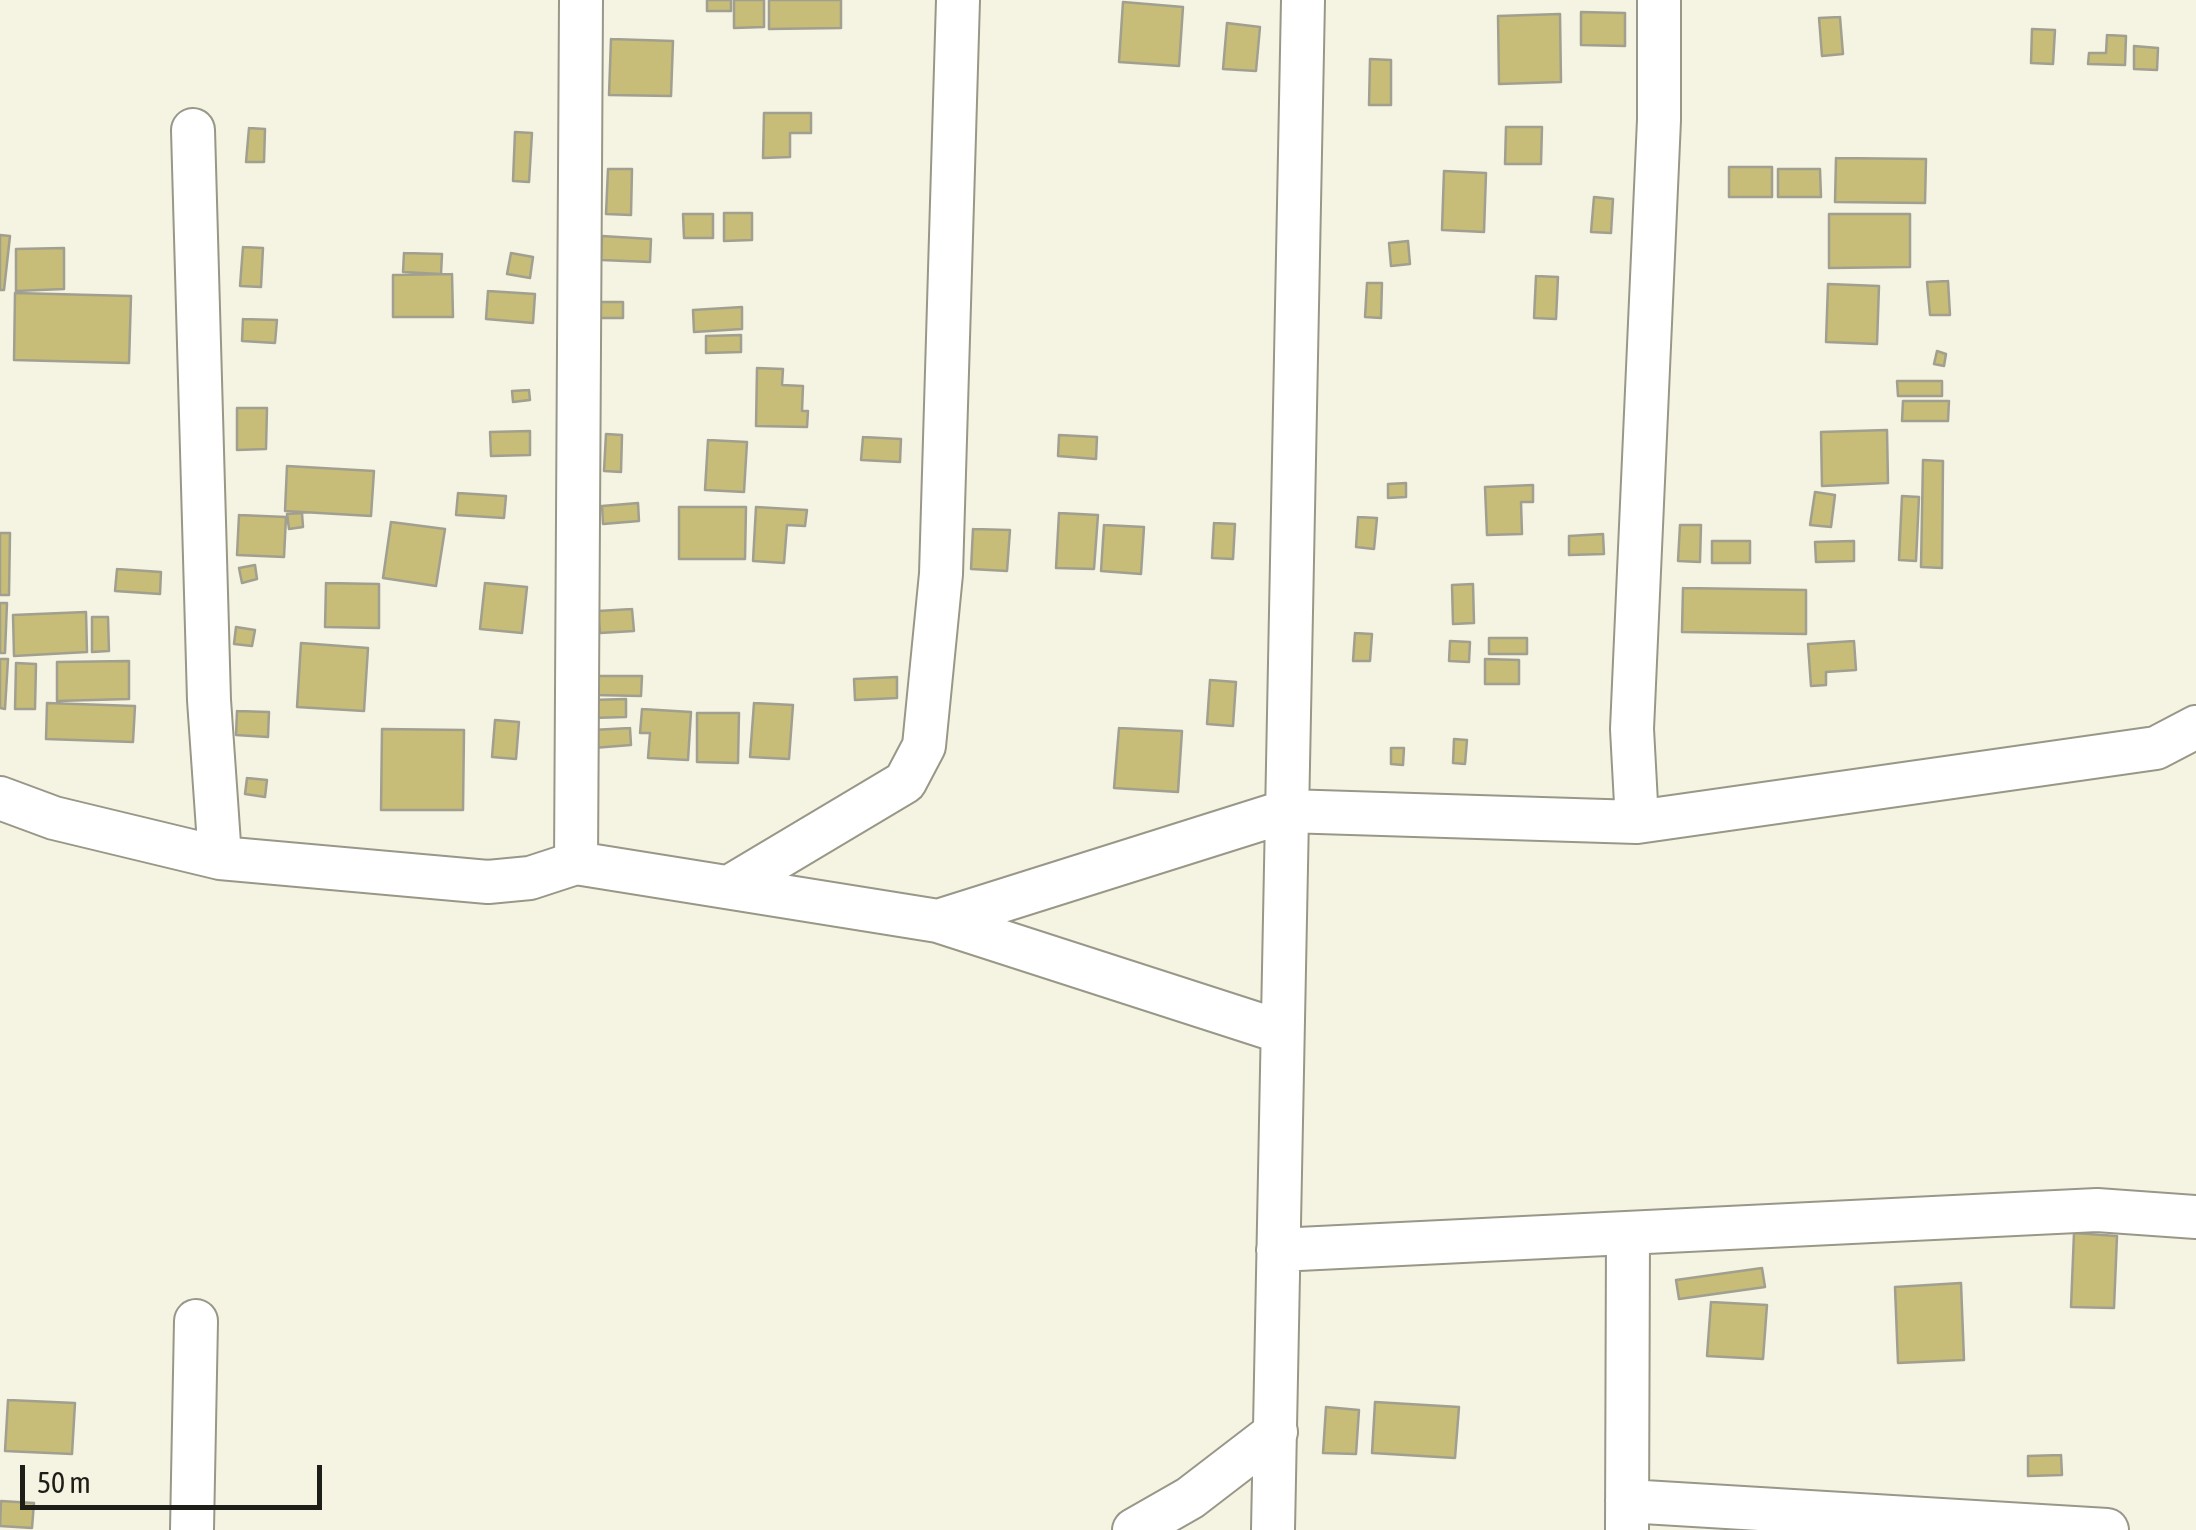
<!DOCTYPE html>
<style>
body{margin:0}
#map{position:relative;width:2196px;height:1530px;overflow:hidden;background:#f5f3e2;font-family:"Asap Condensed",sans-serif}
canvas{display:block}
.scale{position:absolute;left:20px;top:1465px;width:302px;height:45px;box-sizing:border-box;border:5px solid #1e1e18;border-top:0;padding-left:12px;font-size:30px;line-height:35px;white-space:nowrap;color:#1e1e18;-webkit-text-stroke:8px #f5f3e2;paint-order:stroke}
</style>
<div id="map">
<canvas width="2196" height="1530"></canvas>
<div class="scale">50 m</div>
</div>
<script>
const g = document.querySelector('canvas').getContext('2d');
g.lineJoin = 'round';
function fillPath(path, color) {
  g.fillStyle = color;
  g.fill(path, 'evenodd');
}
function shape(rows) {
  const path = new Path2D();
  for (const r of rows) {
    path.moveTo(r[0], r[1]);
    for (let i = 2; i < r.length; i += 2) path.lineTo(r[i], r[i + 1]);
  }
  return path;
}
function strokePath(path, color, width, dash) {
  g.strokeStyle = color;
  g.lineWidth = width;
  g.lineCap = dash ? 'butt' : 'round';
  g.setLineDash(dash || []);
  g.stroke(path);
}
const building = shape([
 [707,0,731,0,731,11,707,11,707,0],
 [734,0,764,0,764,27,734,28,734,0],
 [769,0,841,0,841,28,769,29,769,0],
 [1123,2,1183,7,1179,66,1119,62,1123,2],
 [1581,12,1625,13,1625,46,1581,45,1581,12],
 [1560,14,1561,82,1499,84,1498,16,1560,14],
 [1840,17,1843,54,1822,56,1819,18,1840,17],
 [1227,23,1260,27,1256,71,1223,69,1227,23],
 [2032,29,2055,30,2053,64,2031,63,2032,29],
 [2107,35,2126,36,2125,65,2088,64,2089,53,2106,53,2107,35],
 [611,39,673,41,671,96,609,95,611,39],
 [2134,46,2158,48,2157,70,2134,69,2134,46],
 [1370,59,1391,60,1391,105,1369,105,1370,59],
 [764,113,811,113,811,133,790,133,790,157,763,158,764,113],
 [1506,127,1542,127,1541,164,1505,164,1506,127],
 [249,128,265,129,264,162,246,162,249,128],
 [515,132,532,133,529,182,513,181,515,132],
 [1836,158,1926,159,1925,203,1835,202,1836,158],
 [1729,167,1772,167,1772,197,1729,197,1729,167],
 [608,169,632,169,631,215,606,214,608,169],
 [1778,169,1820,169,1821,197,1778,197,1778,169],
 [1444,171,1486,173,1484,232,1442,230,1444,171],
 [1594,197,1613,199,1611,233,1591,232,1594,197],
 [724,213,752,213,752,240,724,241,724,213],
 [683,214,713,214,713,238,684,238,683,214],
 [1829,214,1910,214,1910,267,1829,268,1829,214],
 [0,235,10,236,4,290,0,290,0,235],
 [602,236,651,239,650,262,601,260,602,236],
 [1408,241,1410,264,1391,266,1389,243,1408,241],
 [243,247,263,248,261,287,240,286,243,247],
 [64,248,64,289,16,291,16,249,64,248],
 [404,253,442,254,441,274,403,272,404,253],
 [511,253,533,257,530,278,507,274,511,253],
 [452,274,453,317,393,317,393,275,452,274],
 [1536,276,1558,277,1556,319,1534,318,1536,276],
 [1948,281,1950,315,1930,315,1927,282,1948,281],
 [1367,283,1382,283,1381,318,1365,317,1367,283],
 [1828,284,1879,286,1877,344,1826,342,1828,284],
 [488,291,535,294,533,323,486,319,488,291],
 [15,293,131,296,129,363,14,360,15,293],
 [599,302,623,302,623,318,598,318,599,302],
 [742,307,742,329,694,332,693,310,742,307],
 [243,319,277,320,275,343,242,341,243,319],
 [741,335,741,352,706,353,706,336,741,335],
 [1937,351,1946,354,1944,366,1934,364,1937,351],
 [757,368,783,369,782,385,803,386,802,411,808,411,807,427,756,426,757,368],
 [1897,381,1942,381,1942,396,1898,396,1897,381],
 [529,390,530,400,513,402,512,391,529,390],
 [1903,401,1949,401,1948,421,1902,421,1903,401],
 [237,408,267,408,266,449,237,450,237,408],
 [1887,430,1888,483,1822,486,1821,432,1887,430],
 [530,431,530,455,491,456,490,432,530,431],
 [606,434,622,435,621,472,604,471,606,434],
 [1059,435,1097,437,1096,459,1058,456,1059,435],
 [863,437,901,439,900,462,861,460,863,437],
 [708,440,747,442,744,492,705,490,708,440],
 [1923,460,1943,461,1942,568,1921,567,1923,460],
 [287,466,374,471,371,516,285,511,287,466],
 [1406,483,1406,497,1388,498,1388,484,1406,483],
 [1533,485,1533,502,1521,502,1522,534,1487,535,1485,487,1533,485],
 [1815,492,1835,495,1831,527,1810,525,1815,492],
 [458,493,506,496,504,518,456,515,458,493],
 [1902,496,1919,497,1916,561,1899,560,1902,496],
 [638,503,639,521,603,524,602,506,638,503],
 [679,507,746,507,745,559,679,559,679,507],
 [756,507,807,510,805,526,787,525,784,563,753,561,756,507],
 [302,513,303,527,289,529,287,514,302,513],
 [1059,513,1098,515,1094,569,1056,568,1059,513],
 [239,515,286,517,284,557,237,555,239,515],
 [1358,517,1377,518,1374,549,1356,547,1358,517],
 [391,522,445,529,436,586,383,578,391,522],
 [1214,523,1235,524,1233,559,1212,558,1214,523],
 [1104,525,1144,527,1141,574,1101,571,1104,525],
 [1680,525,1701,525,1700,562,1678,561,1680,525],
 [973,529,1010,530,1007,571,971,569,973,529],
 [0,533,10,533,9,595,0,595,0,533],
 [1603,534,1604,554,1569,555,1569,536,1603,534],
 [1712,541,1750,541,1750,563,1712,563,1712,541],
 [1854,541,1854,561,1816,562,1815,542,1854,541],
 [255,565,257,579,242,583,239,568,255,565],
 [117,569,161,572,160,594,115,591,117,569],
 [326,583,379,584,379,628,325,627,326,583],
 [485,583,527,587,522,633,480,629,485,583],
 [1473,584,1474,623,1453,624,1452,585,1473,584],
 [1683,588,1806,590,1806,634,1682,632,1683,588],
 [0,603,7,603,5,653,0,653,0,603],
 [632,609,634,631,600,633,598,611,632,609],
 [86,612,87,652,14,656,13,615,86,612],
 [92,617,108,617,109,651,92,652,92,617],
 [236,627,255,630,252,646,234,644,236,627],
 [1355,633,1372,634,1370,661,1353,661,1355,633],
 [1489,638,1527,638,1527,654,1489,654,1489,638],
 [1450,641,1470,642,1469,662,1449,661,1450,641],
 [1854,641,1856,670,1826,672,1826,685,1811,686,1808,644,1854,641],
 [301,643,368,648,364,711,297,707,301,643],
 [0,659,8,659,5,709,0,708,0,659],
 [1485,659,1519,660,1519,684,1485,684,1485,659],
 [129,661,129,699,57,701,57,662,129,661],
 [16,663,36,664,35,709,15,709,16,663],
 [594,676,642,676,641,696,594,695,594,676],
 [897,677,897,698,855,700,854,679,897,677],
 [1210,680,1236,682,1233,726,1207,724,1210,680],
 [626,699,626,717,591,718,591,700,626,699],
 [47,703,135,706,133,742,46,739,47,703],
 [754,703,793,705,789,759,750,757,754,703],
 [642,709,691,712,688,760,648,758,650,733,640,733,642,709],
 [237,711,269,712,268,737,236,735,237,711],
 [697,713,739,713,738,763,697,762,697,713],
 [495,720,519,722,516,759,492,757,495,720],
 [630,728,631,745,593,748,592,730,630,728],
 [1119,728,1182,731,1178,792,1114,788,1119,728],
 [382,729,464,730,463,810,381,810,382,729],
 [1454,739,1467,740,1465,764,1453,763,1454,739],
 [1391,748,1404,748,1403,765,1391,764,1391,748],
 [247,778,267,780,265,797,245,794,247,778],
 [2074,1233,2117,1236,2114,1308,2071,1307,2074,1233],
 [1762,1268,1765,1287,1679,1299,1676,1280,1762,1268],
 [1961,1283,1964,1360,1898,1363,1895,1287,1961,1283],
 [1711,1302,1767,1305,1763,1359,1707,1356,1711,1302],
 [8,1400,75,1403,72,1454,5,1451,8,1400],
 [1375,1402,1459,1407,1455,1458,1372,1453,1375,1402],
 [1326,1407,1359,1410,1356,1454,1323,1453,1326,1407],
 [2061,1455,2062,1475,2028,1476,2028,1456,2061,1455],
 [1,1501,34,1503,32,1528,0,1526,1,1501]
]);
const minor = shape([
 [193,130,209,700,220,858],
 [0,798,54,818,220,858,488,882,530,878,576,863,938,921,1287,811,1637,822,2156,748,2196,727],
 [1637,822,1632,729,1659,120,1659,0],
 [576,863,581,0],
 [729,887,905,782,924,746,941,574,958,0],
 [938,921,1282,1032],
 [1278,1250,2097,1210,2196,1217],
 [1627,1501,2107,1530],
 [192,1530,196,1321],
 [1134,1530,1190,1498,1276,1432],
 [1273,1530,1303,0],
 [1627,1530,1628,1234]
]);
fillPath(building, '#c7bd78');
strokePath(building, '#a19f8f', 2.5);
strokePath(minor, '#999787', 46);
strokePath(minor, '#fff', 42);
</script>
